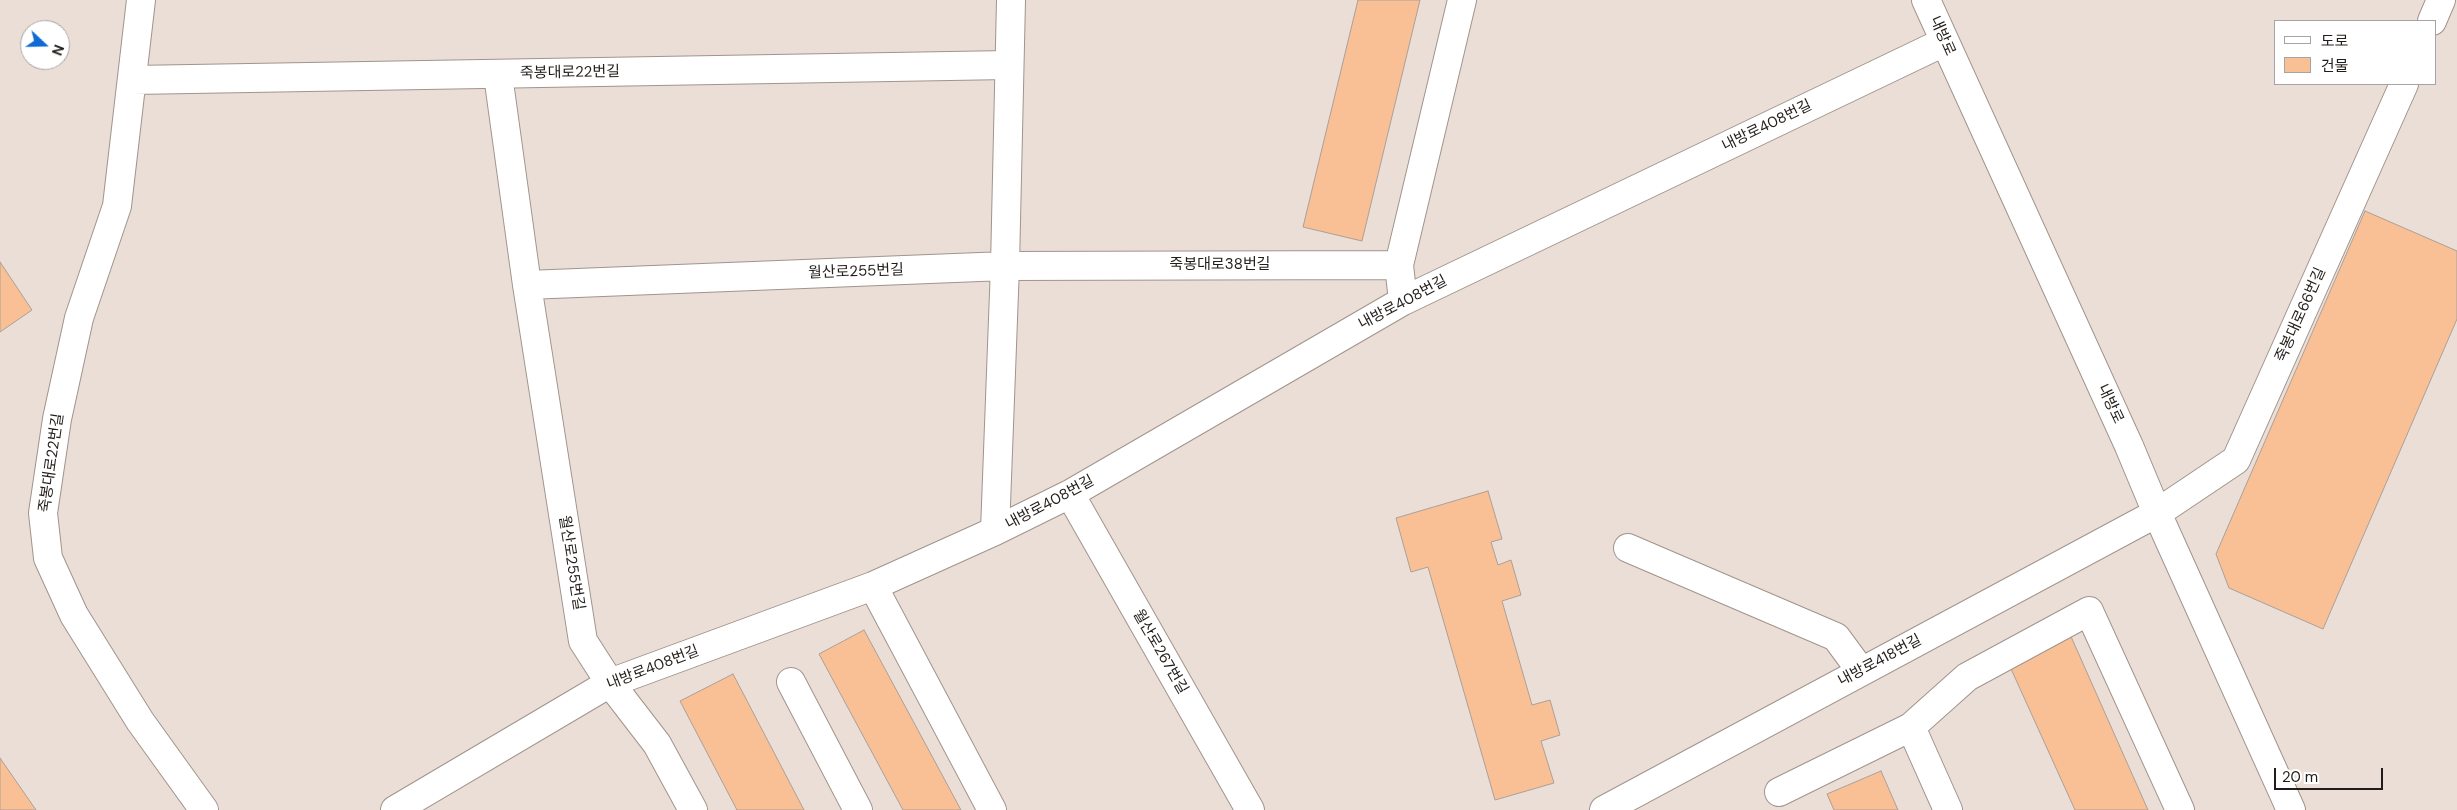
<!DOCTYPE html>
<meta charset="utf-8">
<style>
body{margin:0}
#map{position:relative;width:2457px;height:810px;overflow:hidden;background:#ebded6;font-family:"DM Sans","Noto Sans KR",sans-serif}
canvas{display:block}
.legend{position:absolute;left:2274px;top:20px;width:162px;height:65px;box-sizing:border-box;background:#fff;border:1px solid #a7a5a3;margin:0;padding:6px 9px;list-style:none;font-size:15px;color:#221d1a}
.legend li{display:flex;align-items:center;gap:10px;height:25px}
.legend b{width:25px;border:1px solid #a7a5a3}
.north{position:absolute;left:20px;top:20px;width:50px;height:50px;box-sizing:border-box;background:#fff;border:1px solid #a7a5a3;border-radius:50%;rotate:111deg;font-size:14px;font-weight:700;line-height:20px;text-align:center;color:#221d1a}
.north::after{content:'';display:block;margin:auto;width:18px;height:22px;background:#0f6ad3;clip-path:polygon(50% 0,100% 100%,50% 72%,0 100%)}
.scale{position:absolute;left:2274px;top:768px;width:109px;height:22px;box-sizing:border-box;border:2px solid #221d1a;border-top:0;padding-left:6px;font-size:15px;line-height:18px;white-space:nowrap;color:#221d1a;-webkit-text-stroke:4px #fff;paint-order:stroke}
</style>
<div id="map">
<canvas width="2457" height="810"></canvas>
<ul class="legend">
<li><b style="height:6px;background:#fff"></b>도로</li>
<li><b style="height:14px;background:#f9c096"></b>건물</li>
</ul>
<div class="north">N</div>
<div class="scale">20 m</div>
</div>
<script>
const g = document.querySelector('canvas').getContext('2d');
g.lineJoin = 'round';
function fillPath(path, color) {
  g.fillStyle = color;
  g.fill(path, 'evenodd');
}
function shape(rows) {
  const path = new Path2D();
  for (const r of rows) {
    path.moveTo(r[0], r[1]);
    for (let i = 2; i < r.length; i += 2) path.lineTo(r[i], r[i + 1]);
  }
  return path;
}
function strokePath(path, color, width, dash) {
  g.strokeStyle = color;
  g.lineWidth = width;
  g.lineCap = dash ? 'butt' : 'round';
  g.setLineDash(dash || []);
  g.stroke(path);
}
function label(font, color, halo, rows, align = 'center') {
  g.font = font + ' "DM Sans","Noto Sans KR",sans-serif';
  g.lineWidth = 4.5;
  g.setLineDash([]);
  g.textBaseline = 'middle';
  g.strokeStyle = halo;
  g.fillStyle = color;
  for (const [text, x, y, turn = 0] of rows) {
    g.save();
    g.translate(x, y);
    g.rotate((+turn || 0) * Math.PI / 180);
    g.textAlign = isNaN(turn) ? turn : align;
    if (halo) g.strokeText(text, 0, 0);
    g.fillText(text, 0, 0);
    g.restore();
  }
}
const building = shape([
 [1358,0,1420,0,1362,241,1303,227,1358,0],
 [2365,211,2457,251,2457,319,2323,629,2229,588,2216,554,2365,211],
 [0,262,32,310,0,332,0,262],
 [1488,491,1502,539,1491,542,1498,565,1511,560,1521,595,1502,601,1532,705,1550,700,1560,735,1541,741,1554,783,1495,800,1428,567,1411,572,1396,518,1488,491],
 [864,630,961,810,903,810,819,654,864,630],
 [2069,632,2148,810,2075,810,2007,660,2069,632],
 [733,674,804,810,737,810,680,701,733,674],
 [0,758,36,810,0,810,0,758],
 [1881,771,1898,810,1834,810,1827,794,1881,771]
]);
const minor = shape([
 [141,0,117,206,79,318,57,419,43,513,48,558,74,615,140,721,204,810],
 [1926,0,2129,446,2157,513,2291,810],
 [2432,21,2441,0],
 [498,75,527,285,583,641,610,683,657,744,693,810],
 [133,80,1008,65],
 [1399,265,1462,0],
 [527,285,1005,266,1399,265,1403,301],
 [1070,494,1250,810],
 [995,531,1005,266,1011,0],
 [1628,548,1836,637,1861,671],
 [873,586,992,810],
 [791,682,858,810],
 [1911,727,1967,677,2089,611,2180,810],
 [1779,792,1911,727,1948,810],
 [395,810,610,683,873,586,995,531,1070,494,1403,301,1944,42],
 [1604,810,2157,513,2236,460,2404,84]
]);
const streetNames = [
 ["내방로",1942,36,66],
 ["죽봉대로22번길",570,73,-1],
 ["내방로408번길",1767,126,-26],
 ["죽봉대로38번길",1220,265],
 ["월산로255번길",856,272,-2],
 ["내방로408번길",1403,303,-28],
 ["죽봉대로66번길",2301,315,-66],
 ["내방로",2110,404,65],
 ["죽봉대로22번길",52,463,-82],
 ["내방로408번길",1050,503,-28],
 ["월산로255번길",571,563,81],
 ["월산로267번길",1160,652,60],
 ["내방로418번길",1880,661,-28],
 ["내방로408번길",653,668,-21]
];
fillPath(building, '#f9c096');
strokePath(building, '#ab9f97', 1);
strokePath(minor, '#a0948c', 30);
strokePath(minor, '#fff', 28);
label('15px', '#221d1a', '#fff', streetNames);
</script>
